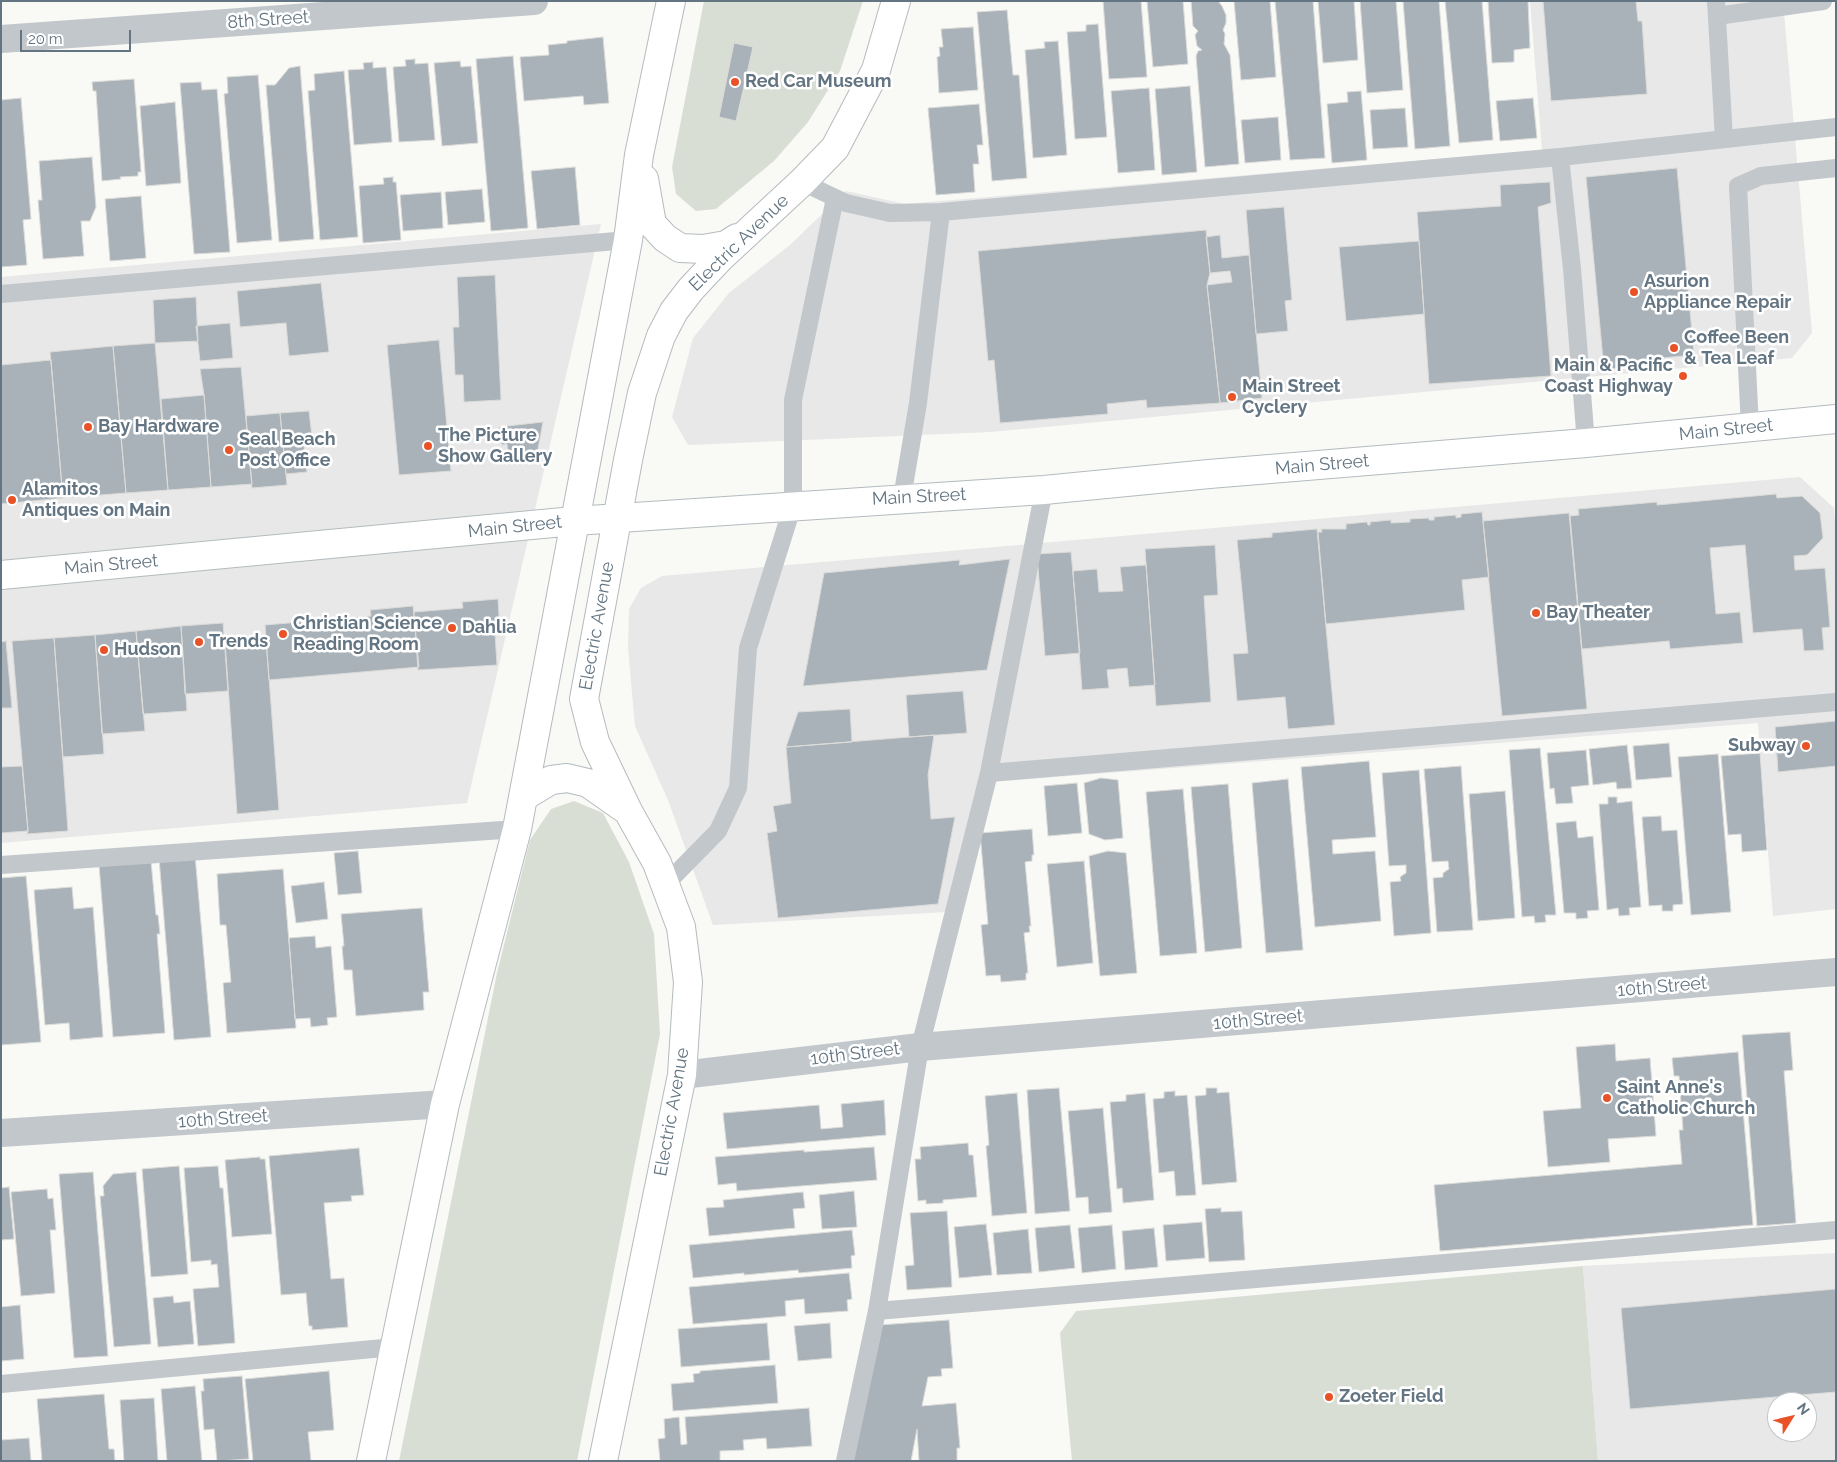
<!DOCTYPE html>
<style>
body{margin:0}
#map{position:relative;width:1837px;height:1462px;overflow:hidden;background:#f9f9f6;font-family:Raleway,sans-serif}
canvas{display:block}
.frame{position:absolute;inset:0;border:2px solid #637582;pointer-events:none}
.north{position:absolute;left:1767px;top:1392px;width:50px;height:50px;box-sizing:border-box;background:#fff;border:1px solid #c1c8cd;border-radius:50%;rotate:54deg;font-size:14px;font-weight:700;line-height:20px;text-align:center;color:#637582}
.north::after{content:'';display:block;margin:auto;width:18px;height:22px;background:#e95226;clip-path:polygon(50% 0,100% 100%,50% 72%,0 100%)}
.scale{position:absolute;left:20px;top:30px;width:111px;height:22px;box-sizing:border-box;border:2px solid #637582;border-top:0;padding-left:6px;font-size:15px;line-height:18px;white-space:nowrap;color:#637582;-webkit-text-stroke:4px #fff;paint-order:stroke}
</style>
<div id="map">
<canvas width="1837" height="1462"></canvas>
<div class="frame"></div>
<div class="north">N</div>
<div class="scale">20 m</div>
</div>
<script>
const g = document.querySelector('canvas').getContext('2d');
g.lineJoin = 'round';
function fillPath(path, color) {
  g.fillStyle = color;
  g.fill(path, 'evenodd');
}
function shape(rows) {
  const path = new Path2D();
  for (const r of rows) {
    path.moveTo(r[0], r[1]);
    for (let i = 2; i < r.length; i += 2) path.lineTo(r[i], r[i + 1]);
  }
  return path;
}
function strokePath(path, color, width, dash) {
  g.strokeStyle = color;
  g.lineWidth = width;
  g.lineCap = dash ? 'butt' : 'round';
  g.setLineDash(dash || []);
  g.stroke(path);
}
function label(font, color, halo, rows, align = 'center') {
  g.font = font + ' Raleway,sans-serif';
  g.lineWidth = 5;
  g.setLineDash([]);
  g.textBaseline = 'middle';
  g.strokeStyle = halo;
  g.fillStyle = color;
  for (const [text, x, y, turn = 0] of rows) {
    g.save();
    g.translate(x, y);
    g.rotate((+turn || 0) * Math.PI / 180);
    g.textAlign = isNaN(turn) ? turn : align;
    if (halo) g.strokeText(text, 0, 0);
    g.fillText(text, 0, 0);
    g.restore();
  }
}
const built = shape([
 [1530,1,1783,1,1812,333,1792,358,990,432,688,445,672,417,693,338,729,293,790,245,846,191,905,204,1542,150],
 [601,224,467,803,1,843,1,277],
 [1800,477,1834,508,1836,534,1836,909,1773,916,1758,723,978,783,947,912,713,925,668,800,635,726,628,648,629,609,641,588,662,576],
 [1836,1253,1836,1461,1598,1461,1583,1266],
 [1777,1402,1807,1402,1807,1432,1777,1432]
]);
const green = shape([
 [704,1,863,1,840,71,808,122,774,161,716,209,696,211,676,194,672,167],
 [574,801,603,813,629,862,654,934,660,1034,577,1461,399,1461,497,973,530,840,551,809],
 [1583,1266,1598,1461,1072,1461,1060,1333,1076,1311]
]);
const building = shape([
 [1103,1,1141,1,1147,77,1109,79,1103,1],
 [1147,1,1183,1,1188,64,1153,67,1147,1],
 [1191,1,1218,1,1222,6,1226,15,1226,23,1223,30,1225,34,1224,44,1230,55,1239,164,1205,167,1196,56,1198,51,1202,50,1197,46,1196,40,1195,35,1198,31,1193,26,1191,1],
 [1234,1,1270,1,1276,77,1241,80,1234,1],
 [1275,1,1313,1,1325,158,1290,160,1275,1],
 [1318,1,1354,1,1358,60,1323,63,1318,1],
 [1360,1,1396,1,1403,90,1367,93,1360,1],
 [1403,1,1439,1,1450,146,1415,149,1403,1],
 [1445,1,1482,1,1493,140,1459,143,1445,1],
 [1488,1,1528,1,1530,48,1514,50,1514,62,1492,63,1488,1],
 [1543,1,1636,1,1638,21,1642,21,1647,94,1551,101,1543,1],
 [1007,10,1013,75,1019,75,1027,178,992,181,977,12,1007,10],
 [1098,24,1107,137,1075,139,1067,32,1086,31,1086,25,1098,24],
 [973,27,978,90,939,93,937,57,940,56,939,47,943,47,941,29,973,27],
 [603,37,609,103,584,105,583,96,524,101,520,57,549,55,548,45,567,43,567,41,603,37],
 [1058,41,1067,155,1033,158,1025,50,1045,48,1044,42,1058,41],
 [734,43,753,47,736,121,719,117,734,43],
 [513,56,528,228,491,231,476,59,513,56],
 [415,59,415,64,428,63,435,140,399,142,393,67,406,66,405,60,415,59],
 [460,61,461,67,471,66,478,143,442,146,434,63,460,61],
 [373,62,373,68,386,67,392,142,354,145,348,70,364,69,363,63,373,62],
 [300,66,314,239,279,242,266,85,275,85,289,68,300,66],
 [344,71,358,237,320,240,308,91,315,90,314,74,344,71],
 [258,75,272,240,237,243,224,94,228,93,227,77,258,75],
 [134,79,141,172,138,172,138,176,120,177,121,179,102,181,96,91,93,91,92,82,134,79],
 [201,82,202,90,217,89,230,252,194,254,180,83,201,82],
 [1190,86,1197,172,1162,175,1155,89,1190,86],
 [1149,88,1155,170,1118,173,1111,91,1149,88],
 [1361,91,1367,160,1332,163,1327,104,1348,102,1347,92,1361,91],
 [21,98,31,219,23,220,27,265,1,267,1,100,21,98],
 [1533,98,1537,138,1500,141,1496,101,1533,98],
 [175,102,181,183,146,186,140,106,175,102],
 [979,104,983,145,977,145,979,164,973,164,975,192,936,195,928,108,979,104],
 [1405,108,1408,147,1373,149,1370,110,1405,108],
 [1278,117,1281,160,1245,163,1241,120,1278,117],
 [92,157,96,207,90,221,81,221,84,256,43,259,38,200,42,200,39,161,92,157],
 [575,167,580,225,537,229,531,171,575,167],
 [1677,168,1694,355,1620,362,1621,368,1604,370,1586,177,1677,168],
 [393,177,393,182,396,182,401,240,363,243,359,186,384,184,383,178,393,177],
 [1550,182,1551,203,1538,207,1551,376,1429,384,1417,212,1501,206,1500,185,1550,182],
 [482,189,485,222,448,225,445,192,482,189],
 [441,192,443,228,403,231,400,195,441,192],
 [141,196,146,258,110,261,105,199,141,196],
 [1284,207,1292,300,1285,301,1288,331,1256,334,1246,210,1284,207],
 [1206,230,1210,273,1207,285,1220,403,1147,408,1146,400,1107,404,1108,414,1000,423,994,360,988,361,978,251,1206,230],
 [1220,235,1222,258,1249,255,1262,398,1220,403,1207,285,1232,282,1230,271,1210,273,1206,237,1220,235],
 [1419,241,1424,314,1346,321,1339,247,1419,241],
 [495,275,501,400,464,402,463,375,455,375,453,327,459,327,457,277,495,275],
 [321,283,329,352,289,356,286,323,240,327,237,291,321,283],
 [196,297,198,341,155,343,153,300,196,297],
 [230,323,233,358,200,361,196,326,230,323],
 [439,340,451,471,399,475,387,345,439,340],
 [155,343,168,490,126,493,113,346,155,343],
 [113,346,126,493,63,498,50,352,113,346],
 [51,360,63,498,1,504,1,365,51,360],
 [241,367,252,484,211,487,204,395,200,369,241,367],
 [204,395,211,487,168,490,161,399,204,395],
 [309,411,312,437,303,438,307,472,286,474,280,413,309,411],
 [280,413,287,485,252,488,246,416,280,413],
 [543,422,536,459,509,463,507,444,502,445,499,427,543,422],
 [1776,494,1777,498,1802,496,1820,513,1823,538,1807,555,1794,556,1795,570,1825,568,1830,627,1822,628,1824,650,1804,651,1802,629,1753,633,1745,545,1710,548,1716,614,1740,612,1743,643,1670,649,1669,641,1582,649,1570,516,1579,515,1578,509,1657,502,1657,505,1776,494],
 [1482,512,1489,577,1462,580,1465,610,1326,624,1318,532,1322,532,1321,529,1346,529,1346,524,1367,522,1368,525,1370,525,1370,522,1391,520,1391,523,1410,522,1410,519,1429,518,1429,520,1434,520,1434,517,1456,515,1456,518,1461,517,1461,514,1482,512],
 [1569,513,1587,709,1502,716,1483,521,1569,513],
 [1317,529,1335,725,1288,729,1285,697,1237,701,1233,654,1248,653,1237,540,1272,537,1272,533,1317,529],
 [1215,545,1218,595,1204,596,1211,702,1156,706,1145,549,1215,545],
 [1071,552,1080,653,1045,656,1037,554,1071,552],
 [1010,559,987,670,803,686,824,573,960,560,959,565,1010,559],
 [1146,565,1155,685,1129,687,1127,668,1107,670,1109,688,1082,690,1073,571,1097,569,1099,592,1123,591,1120,567,1146,565],
 [498,599,500,633,495,633,497,665,418,670,414,612,463,608,462,602,498,599],
 [413,606,419,667,269,680,265,625,371,616,370,610,413,606],
 [223,623,228,691,185,694,181,626,223,623],
 [181,626,187,711,143,714,136,631,181,626],
 [136,631,145,731,102,734,95,635,136,631],
 [95,635,104,754,63,757,54,638,95,635],
 [54,638,68,831,27,834,28,831,12,641,54,638],
 [266,638,279,810,237,814,225,641,266,638],
 [6,641,12,708,1,708,1,642,6,641],
 [963,691,967,733,909,737,906,695,963,691],
 [850,709,852,742,786,747,798,712,850,709],
 [1836,721,1836,766,1778,772,1775,727,1836,721],
 [934,735,928,775,931,819,955,817,938,904,778,918,767,833,777,831,773,806,791,803,786,747,934,735],
 [1669,743,1672,777,1636,780,1633,746,1669,743],
 [1627,745,1632,788,1617,789,1616,782,1593,785,1589,749,1627,745],
 [1540,748,1556,915,1545,915,1546,922,1535,923,1534,916,1522,917,1509,750,1540,748],
 [1586,750,1589,785,1571,787,1573,803,1556,804,1554,788,1550,789,1547,753,1586,750],
 [1760,753,1767,850,1742,852,1741,834,1728,835,1721,756,1760,753],
 [1718,754,1731,912,1691,915,1678,757,1718,754],
 [1369,761,1376,837,1332,840,1333,854,1375,851,1381,921,1315,927,1301,767,1369,761],
 [22,766,28,831,1,833,1,767,22,766],
 [1461,766,1473,930,1437,932,1433,878,1443,877,1443,873,1449,869,1448,861,1432,862,1424,769,1461,766],
 [1419,770,1431,933,1394,936,1390,882,1401,881,1400,877,1406,873,1406,865,1389,866,1382,773,1419,770],
 [1101,778,1118,780,1123,838,1105,840,1089,834,1084,783,1101,778],
 [1288,779,1303,950,1266,953,1252,783,1288,779],
 [1077,783,1082,833,1048,836,1044,786,1077,783],
 [1228,784,1242,948,1205,952,1191,787,1228,784],
 [1183,789,1197,953,1160,956,1146,792,1183,789],
 [1505,791,1515,918,1478,921,1469,794,1505,791],
 [1608,797,1617,797,1617,803,1632,801,1641,907,1629,908,1630,915,1619,916,1618,908,1607,910,1599,804,1608,804,1608,797],
 [1661,816,1662,831,1677,830,1683,904,1673,905,1673,911,1662,911,1662,905,1649,906,1642,817,1661,816],
 [1576,821,1578,838,1593,836,1599,910,1587,911,1588,918,1576,919,1576,913,1564,913,1556,823,1576,821],
 [1032,829,1034,855,1032,855,1032,861,1025,862,1031,926,1029,926,1030,932,1024,933,1028,973,1026,973,1026,980,1001,982,1000,975,986,976,981,925,988,924,980,833,1032,829],
 [358,851,362,893,338,895,334,853,358,851],
 [1108,851,1126,853,1137,973,1100,976,1089,856,1108,851],
 [195,855,211,1037,174,1040,159,858,195,855],
 [151,861,156,915,158,915,160,934,157,934,165,1033,113,1037,99,865,151,861],
 [1084,861,1093,963,1057,967,1047,864,1084,861],
 [283,869,296,1028,227,1033,223,983,231,982,226,925,220,925,217,874,283,869],
 [26,876,41,1042,1,1045,1,878,26,876],
 [324,882,328,919,296,923,291,886,324,882],
 [72,887,74,909,93,907,103,1037,70,1040,69,1023,45,1025,34,890,72,887],
 [422,908,429,992,423,992,424,1010,356,1016,352,970,344,970,342,946,344,946,341,914,422,908],
 [315,936,316,948,331,946,337,1017,327,1018,328,1025,311,1027,310,1018,295,1019,289,938,315,936],
 [1790,1032,1793,1070,1784,1071,1796,1223,1757,1226,1742,1035,1790,1032],
 [1615,1044,1616,1061,1650,1058,1656,1136,1608,1139,1610,1162,1548,1167,1543,1111,1581,1108,1576,1047,1615,1044],
 [1738,1052,1753,1225,1440,1251,1434,1185,1682,1164,1679,1130,1683,1130,1679,1076,1674,1076,1672,1058,1738,1052],
 [1059,1088,1070,1211,1035,1214,1027,1090,1059,1088],
 [1206,1088,1217,1088,1217,1093,1229,1092,1237,1182,1202,1185,1195,1096,1206,1095,1206,1088],
 [1175,1091,1175,1096,1187,1095,1196,1195,1176,1196,1174,1171,1159,1173,1153,1099,1164,1098,1164,1092,1175,1091],
 [1017,1093,1027,1213,992,1216,986,1146,989,1145,985,1096,1017,1093],
 [1145,1093,1154,1200,1123,1203,1122,1188,1117,1189,1110,1102,1126,1101,1126,1095,1145,1093],
 [884,1100,886,1135,727,1149,723,1113,819,1105,821,1129,843,1127,841,1104,884,1100],
 [1103,1108,1112,1212,1089,1214,1088,1197,1076,1198,1068,1111,1103,1108],
 [968,1143,969,1155,973,1155,977,1197,943,1200,943,1203,926,1204,926,1200,918,1201,915,1159,921,1159,920,1147,968,1143],
 [874,1147,877,1180,737,1191,736,1183,718,1185,715,1157,804,1150,804,1152,874,1147],
 [359,1148,364,1195,351,1196,352,1201,324,1203,331,1279,344,1278,348,1327,312,1330,312,1326,309,1326,306,1293,281,1295,269,1156,359,1148],
 [260,1157,260,1159,265,1159,272,1234,232,1237,225,1160,260,1157],
 [179,1166,188,1274,151,1277,142,1169,179,1166],
 [218,1166,220,1188,223,1188,235,1343,198,1346,193,1289,219,1287,217,1264,211,1265,211,1260,191,1262,184,1168,218,1166],
 [93,1172,108,1356,74,1358,59,1174,93,1172],
 [136,1172,151,1344,114,1347,100,1196,104,1196,103,1186,113,1174,136,1172],
 [9,1187,14,1239,1,1240,1,1188,9,1187],
 [47,1189,48,1199,53,1198,56,1230,50,1230,55,1293,21,1296,11,1192,47,1189],
 [854,1191,857,1227,822,1229,819,1195,854,1191],
 [803,1192,805,1208,793,1209,795,1228,709,1236,706,1208,724,1207,723,1200,803,1192],
 [1221,1208,1221,1212,1242,1211,1245,1260,1209,1262,1205,1209,1221,1208],
 [947,1211,952,1287,907,1290,905,1266,914,1265,910,1213,947,1211],
 [1202,1222,1205,1258,1166,1261,1163,1225,1202,1222],
 [986,1224,992,1275,959,1278,954,1227,986,1224],
 [1070,1225,1075,1268,1039,1272,1035,1228,1070,1225],
 [1112,1225,1116,1269,1082,1273,1078,1228,1112,1225],
 [1154,1228,1158,1267,1125,1270,1122,1231,1154,1228],
 [1028,1229,1032,1273,997,1275,993,1233,1028,1229],
 [852,1230,855,1255,851,1256,852,1268,799,1273,798,1270,744,1275,744,1273,693,1278,689,1245,852,1230],
 [849,1273,852,1299,847,1300,848,1311,805,1314,804,1299,785,1301,786,1316,693,1324,689,1287,849,1273],
 [1836,1289,1836,1392,1630,1409,1621,1308,1836,1289],
 [173,1296,174,1303,190,1301,194,1344,158,1347,153,1298,173,1296],
 [20,1305,24,1359,1,1361,1,1307,20,1305],
 [949,1320,953,1368,941,1369,942,1376,928,1377,922,1406,956,1403,960,1448,957,1448,957,1461,919,1461,917,1429,911,1461,853,1461,879,1325,949,1320],
 [767,1323,770,1360,681,1367,678,1329,767,1323],
 [830,1323,832,1358,798,1361,794,1326,830,1323],
 [775,1365,778,1403,673,1411,671,1384,694,1382,693,1374,700,1373,700,1371,775,1365],
 [329,1371,334,1430,308,1432,311,1461,253,1461,245,1379,329,1371],
 [242,1376,249,1459,217,1461,214,1429,204,1430,201,1391,204,1391,203,1379,242,1376],
 [195,1386,202,1461,167,1461,161,1389,195,1386],
 [104,1394,109,1449,114,1449,115,1461,42,1461,37,1399,104,1394],
 [154,1398,158,1461,124,1461,120,1400,154,1398],
 [809,1408,812,1446,767,1449,766,1438,743,1440,744,1450,720,1451,720,1461,660,1461,658,1439,665,1438,664,1419,679,1417,681,1445,687,1444,685,1417,809,1408],
 [29,1438,31,1461,1,1461,1,1440,29,1438]
]);
const lane = shape([
 [1716,1,1724,139],
 [1717,16,1823,1],
 [1560,157,1572,269,1586,443],
 [802,182,846,203,890,213,941,212,1560,157,1836,127],
 [1,294,628,240],
 [1750,427,1738,186,1761,176,1836,168],
 [902,498,918,403,941,212],
 [989,773,1836,702],
 [1,865,517,829],
 [665,885,718,831,738,788,748,648,793,505,793,400,835,198],
 [877,1311,1836,1230],
 [1,1384,394,1347],
 [845,1461,877,1311,920,1047,989,773,1044,490]
]);
const street = shape([
 [1,39,534,1],
 [682,1075,920,1047,1836,972],
 [1,1133,445,1104]
]);
const secondary = shape([
 [644,179,652,224,665,238,680,248,703,249,726,245,737,238],
 [1,575,574,521,1044,490,1209,474,1586,443,1836,419],
 [523,797,551,780,567,778,588,783,625,809],
 [371,1461,445,1104,517,829,628,240,639,155,671,1],
 [603,1461,682,1075,688,982,681,927,657,863,628,811,595,742,584,699,628,460,642,393,661,336,674,311,691,289,720,258,802,182,835,148,876,70,896,1]
]);
const markers = [
 [735,82,5,"#e95226"],
 [1634,292,5,"#e95226"],
 [1674,348,5,"#e95226"],
 [1683,376,5,"#e95226"],
 [1232,397,5,"#e95226"],
 [88,427,5,"#e95226"],
 [428,446,5,"#e95226"],
 [229,450,5,"#e95226"],
 [12,500,5,"#e95226"],
 [1536,613,5,"#e95226"],
 [452,628,5,"#e95226"],
 [283,634,5,"#e95226"],
 [199,642,5,"#e95226"],
 [104,650,5,"#e95226"],
 [1806,746,5,"#e95226"],
 [1607,1098,5,"#e95226"],
 [1329,1397,5,"#e95226"]
];
const streetNames = [
 ["8th Street",268,20,-4],
 ["Electric Avenue",739,243,-44],
 ["Main Street",1726,430,-6],
 ["Main Street",1322,465,-5],
 ["Main Street",919,497,-3],
 ["Main Street",515,527,-6],
 ["Main Street",111,565,-5],
 ["Electric Avenue",597,626,-80],
 ["10th Street",1662,987,-5],
 ["10th Street",1258,1020,-5],
 ["10th Street",855,1054,-7],
 ["Electric Avenue",672,1112,-80],
 ["10th Street",223,1119,-4]
];
const poiNames = [
 ["Red Car Museum",745,82],
 ["Asurion",1644,282],
 ["Appliance Repair",1644,303],
 ["Coffee Been",1684,338],
 ["& Tea Leaf",1684,359],
 ["Main & Pacific",1673,366,"right"],
 ["Coast Highway",1673,387,"right"],
 ["Main Street",1242,387],
 ["Cyclery",1242,408],
 ["Bay Hardware",98,427],
 ["The Picture",438,436],
 ["Show Gallery",438,457],
 ["Seal Beach",239,440],
 ["Post Office",239,461],
 ["Alamitos",22,490],
 ["Antiques on Main",22,511],
 ["Bay Theater",1546,613],
 ["Christian Science",293,624],
 ["Reading Room",293,645],
 ["Dahlia",462,628],
 ["Trends",209,642],
 ["Hudson",114,650],
 ["Subway",1796,746,"right"],
 ["Saint Anne's",1617,1088],
 ["Catholic Church",1617,1109],
 ["Zoeter Field",1339,1397]
];
fillPath(built, '#e7e8e7');
fillPath(green, '#d9ded5');
fillPath(building, '#a9b2b8');
strokePath(building, '#dbdbd9', 1);
strokePath(secondary, '#b4bbbf', 30);
strokePath(lane, '#c2c7cb', 18);
strokePath(street, '#c2c7cb', 28);
strokePath(secondary, '#fff', 28);
for (const [x, y, r, color] of markers) {
  const dot = new Path2D();
  dot.arc(x, y, r, 0, 2 * Math.PI);
  g.fillStyle = color;
  g.fill(dot);
  strokePath(dot, '#fff', 2);
}
label('18px', '#637582', '#fff', streetNames);
label('bold 18px', '#637582', '#fff', poiNames, 'left');
</script>
